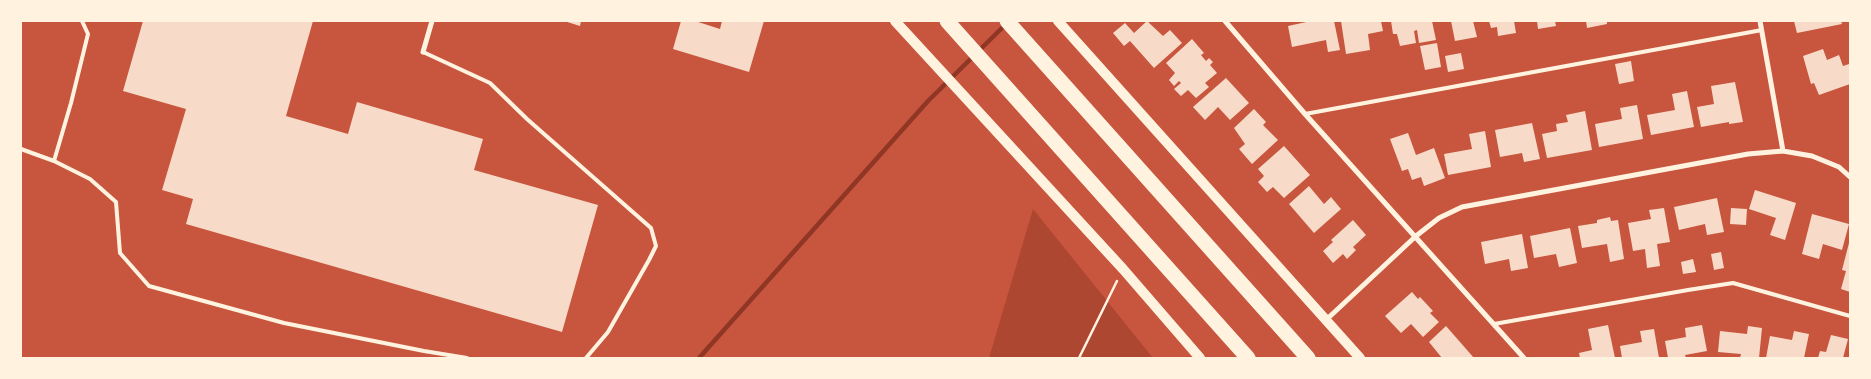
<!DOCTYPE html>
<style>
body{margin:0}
#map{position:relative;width:1871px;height:379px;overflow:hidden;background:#c8553d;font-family:Raleway,sans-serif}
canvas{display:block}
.frame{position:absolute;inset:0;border:22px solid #fff3e0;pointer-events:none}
</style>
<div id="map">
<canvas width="1871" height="379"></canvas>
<div class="frame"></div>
</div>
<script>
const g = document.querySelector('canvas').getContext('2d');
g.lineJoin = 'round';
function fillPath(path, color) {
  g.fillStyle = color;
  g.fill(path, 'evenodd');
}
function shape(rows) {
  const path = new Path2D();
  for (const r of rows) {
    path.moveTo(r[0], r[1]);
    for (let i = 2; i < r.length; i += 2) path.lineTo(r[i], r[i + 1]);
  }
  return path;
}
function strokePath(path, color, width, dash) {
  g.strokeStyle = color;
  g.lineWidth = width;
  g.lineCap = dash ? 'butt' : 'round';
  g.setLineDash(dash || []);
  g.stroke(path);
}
const green = shape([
 [1033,209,1153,358,989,358]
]);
const stream = shape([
 [699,358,928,101,1006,24]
]);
const building = shape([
 [143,21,313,21,286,116,348,134,357,102,483,139,474,170,598,205,562,332,186,224,193,199,162,190,186,109,123,91],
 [564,21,581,21,580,26],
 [681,21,695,21,720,29,722,21,764,21,749,72,673,49],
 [1147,21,1163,36,1170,30,1182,43,1154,68,1130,41,1124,46,1113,33,1125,23,1134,33],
 [1311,21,1334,21,1340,50,1328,52,1326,40,1292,47,1288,26],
 [1341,21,1381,21,1383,31,1368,34,1370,50,1346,54],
 [1391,21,1432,21,1436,40,1419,43,1417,30,1414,31,1416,43,1400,46,1397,34,1393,34],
 [1451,21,1473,21,1477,37,1455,41],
 [1489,21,1514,21,1516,33,1498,36,1497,27,1491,28],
 [1537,21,1555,21,1556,26,1538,29],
 [1586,21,1607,21,1607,24,1587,28],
 [1794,21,1841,21,1842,24,1797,33],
 [1192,39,1204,53,1201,55,1206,61,1209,58,1213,62,1210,65,1217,73,1205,83,1209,87,1196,98,1188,90,1181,96,1174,89,1181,83,1179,81,1174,86,1169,80,1175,73,1166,63],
 [1437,43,1441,67,1425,70,1420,46],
 [1823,49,1827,60,1839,55,1843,66,1849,64,1850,84,1819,95,1814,83,1811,84,1803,56],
 [1461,53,1464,69,1448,72,1445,56],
 [1631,61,1634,81,1619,84,1615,64],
 [1226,78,1249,103,1230,120,1218,107,1205,120,1193,107],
 [1735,82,1743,122,1729,124,1729,122,1701,127,1697,107,1714,104,1711,86],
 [1687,91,1694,127,1651,135,1647,115,1675,110,1672,94],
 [1637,105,1643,139,1599,147,1595,124,1622,119,1620,108],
 [1254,109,1266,122,1263,125,1278,140,1252,164,1239,149,1245,144,1234,128],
 [1585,111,1592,150,1547,158,1542,134,1557,131,1556,124,1568,122,1566,115],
 [1532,123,1540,159,1524,162,1522,153,1500,157,1495,130],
 [1485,131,1491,167,1448,175,1444,154,1472,149,1469,134],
 [1408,133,1416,155,1434,148,1445,178,1424,186,1421,177,1412,180,1408,169,1402,171,1390,139],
 [1284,146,1310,175,1284,198,1273,187,1267,192,1258,182,1264,176,1258,169],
 [1309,186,1324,204,1331,197,1341,209,1314,233,1289,204],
 [1755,190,1796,203,1785,240,1770,235,1776,218,1749,209],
 [1717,198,1724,232,1707,235,1705,224,1679,230,1674,207],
 [1664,208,1670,242,1657,244,1660,266,1647,268,1645,249,1633,251,1628,223,1651,219,1649,210],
 [1731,208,1747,209,1746,225,1730,224],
 [1812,214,1849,224,1842,250,1823,244,1819,259,1802,254],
 [1610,217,1611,221,1618,220,1624,259,1610,262,1607,244,1582,248,1578,226,1597,223,1597,220],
 [1353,220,1366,235,1353,247,1356,250,1347,259,1343,254,1333,263,1323,251,1333,242,1331,240],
 [1570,228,1577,263,1559,267,1556,254,1534,258,1530,236],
 [1522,234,1528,268,1511,271,1509,259,1485,264,1481,242],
 [1849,243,1850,243,1850,292,1841,289,1846,271,1842,270],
 [1721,252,1724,268,1714,270,1711,254],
 [1693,259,1696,272,1683,274,1681,262],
 [1412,292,1418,299,1420,297,1433,311,1430,313,1439,322,1423,337,1411,324,1401,333,1385,316],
 [1608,325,1615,358,1580,358,1579,353,1592,350,1588,329],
 [1702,325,1707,351,1685,355,1686,358,1668,358,1665,341,1686,337,1685,328],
 [1446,326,1474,358,1442,358,1429,342],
 [1748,326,1762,328,1759,358,1740,358,1741,354,1718,352,1720,331,1747,334],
 [1654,329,1659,358,1622,358,1620,346,1642,342,1640,331],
 [1794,331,1809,334,1804,358,1766,358,1770,336,1792,340],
 [1831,335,1848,339,1843,358,1818,358,1820,351,1826,352]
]);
const path = shape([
 [1079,358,1117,281]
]);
const service = shape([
 [423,52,490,83,527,119,651,228,656,246,649,260,608,332,586,358],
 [1305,114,1762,30],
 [21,149,54,161,90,179,116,202,120,253,149,286,284,323,424,351,467,358],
 [54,161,71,103,88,34,82,21],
 [1494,324,1688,290,1733,283,1850,316]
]);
const minor = shape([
 [1225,21,1305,114,1524,358],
 [1760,21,1783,151],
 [423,52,432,21],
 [1326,320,1416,236,1439,218,1462,207,1748,154,1783,151,1812,156,1839,167,1850,177]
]);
const secondary = shape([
 [895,21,1123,269,1200,358],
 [1058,21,1360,358]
]);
const motorway = shape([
 [947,21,1248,358],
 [1007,21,1308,358]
]);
fillPath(green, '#ae4732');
strokePath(stream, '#8f3625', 4.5);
fillPath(building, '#f7dbc8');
strokePath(path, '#fff3e0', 2.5);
strokePath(service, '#fff3e0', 4);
strokePath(minor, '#fff3e0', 5);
strokePath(secondary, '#fff3e0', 10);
strokePath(motorway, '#fff3e0', 15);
</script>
